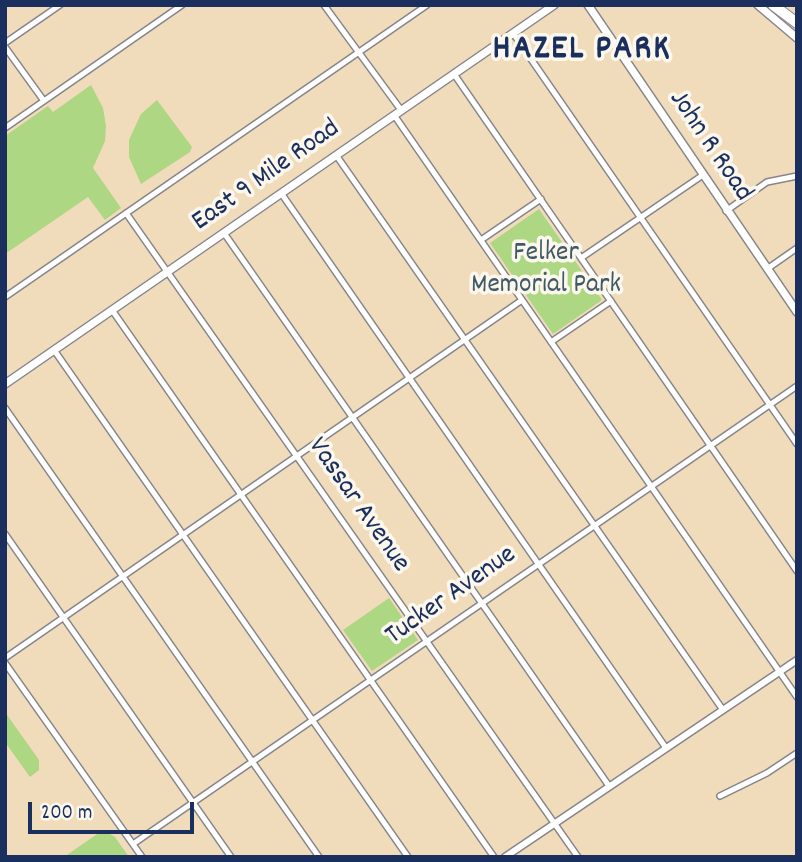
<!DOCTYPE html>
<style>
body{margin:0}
#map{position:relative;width:802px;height:862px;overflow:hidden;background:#f0dbba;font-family:Dekko,sans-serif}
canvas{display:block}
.frame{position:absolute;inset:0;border:7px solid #1b2f5e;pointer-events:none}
.scale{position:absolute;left:28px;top:802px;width:166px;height:32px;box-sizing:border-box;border:4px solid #1b2f5e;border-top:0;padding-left:9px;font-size:21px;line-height:24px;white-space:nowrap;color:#1b2f5e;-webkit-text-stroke:5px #fbf7ec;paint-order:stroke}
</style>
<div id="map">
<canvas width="802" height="862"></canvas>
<div class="frame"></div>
<div class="scale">200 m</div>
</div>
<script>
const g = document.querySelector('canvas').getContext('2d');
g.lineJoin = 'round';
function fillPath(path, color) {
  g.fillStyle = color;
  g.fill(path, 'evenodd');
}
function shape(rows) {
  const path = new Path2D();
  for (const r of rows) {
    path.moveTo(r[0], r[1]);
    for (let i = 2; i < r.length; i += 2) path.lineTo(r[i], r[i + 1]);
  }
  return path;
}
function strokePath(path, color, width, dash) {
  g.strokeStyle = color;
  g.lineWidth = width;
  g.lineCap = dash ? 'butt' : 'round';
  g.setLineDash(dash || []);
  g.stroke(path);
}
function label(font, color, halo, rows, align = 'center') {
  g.font = font + ' Dekko,sans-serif';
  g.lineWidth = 7;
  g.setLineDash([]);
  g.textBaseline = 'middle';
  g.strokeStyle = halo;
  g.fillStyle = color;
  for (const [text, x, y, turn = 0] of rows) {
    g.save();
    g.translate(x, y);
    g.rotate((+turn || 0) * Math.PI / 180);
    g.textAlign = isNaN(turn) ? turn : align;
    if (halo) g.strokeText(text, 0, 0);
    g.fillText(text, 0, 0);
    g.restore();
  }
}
const green = shape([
 [91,85,103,108,106,126,105,141,93,168,121,208,105,220,88,197,5,254,5,136,48,106,53,112],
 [157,100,192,147,190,152,141,184,129,157,129,140,141,114],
 [539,209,602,300,553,334,490,243],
 [389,598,418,640,372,671,343,630],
 [5,712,39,760,39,770,30,777,5,742],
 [103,830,115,837,129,857,64,857]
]);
const minor = shape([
 [324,5,401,110],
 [513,33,797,444],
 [5,43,60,5],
 [5,47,44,101],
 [454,74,797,571],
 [394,115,797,697],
 [5,128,182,5],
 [336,155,723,710],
 [281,193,666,748],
 [726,211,767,182,797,176],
 [126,213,578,857],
 [224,233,609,786],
 [481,240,541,199],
 [581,258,703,175],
 [767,269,797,248],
 [5,297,427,5],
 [112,310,494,857],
 [551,342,611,301],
 [54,350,408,857],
 [5,408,319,857],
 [5,534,231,857],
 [5,658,522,300],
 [5,663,142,857],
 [720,796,767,773,797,753],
 [133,844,797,386]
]);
const tertiary = shape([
 [505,857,797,660]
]);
const secondary = shape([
 [588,5,797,312],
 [758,5,797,38],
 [5,384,554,5]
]);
const motorway = shape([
 [773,5,797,23]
]);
const streetNames = [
 ["John R Road",709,147,56],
 ["East 9 Mile Road",267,177,-35],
 ["Vassar Avenue",357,506,55],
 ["Tucker Avenue",452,597,-35]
];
const parkNames = [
 ["Felker",546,255],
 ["Memorial Park",546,287]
];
const districtNames = [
 ["HAZEL PARK",582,52]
];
fillPath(green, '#add782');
strokePath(minor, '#86858c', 8);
strokePath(tertiary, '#86858c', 9);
strokePath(secondary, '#86858c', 10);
strokePath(motorway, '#86858c', 12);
strokePath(minor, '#fff', 5);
strokePath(tertiary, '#fff', 6);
strokePath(secondary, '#fff', 7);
strokePath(motorway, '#fff', 10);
label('28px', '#1b2f5e', '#fbf7ec', streetNames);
label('28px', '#405967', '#fbf7ec', parkNames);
g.letterSpacing = '2px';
label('bold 35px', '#1b2f5e', '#fbf7ec', districtNames);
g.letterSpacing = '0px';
</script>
